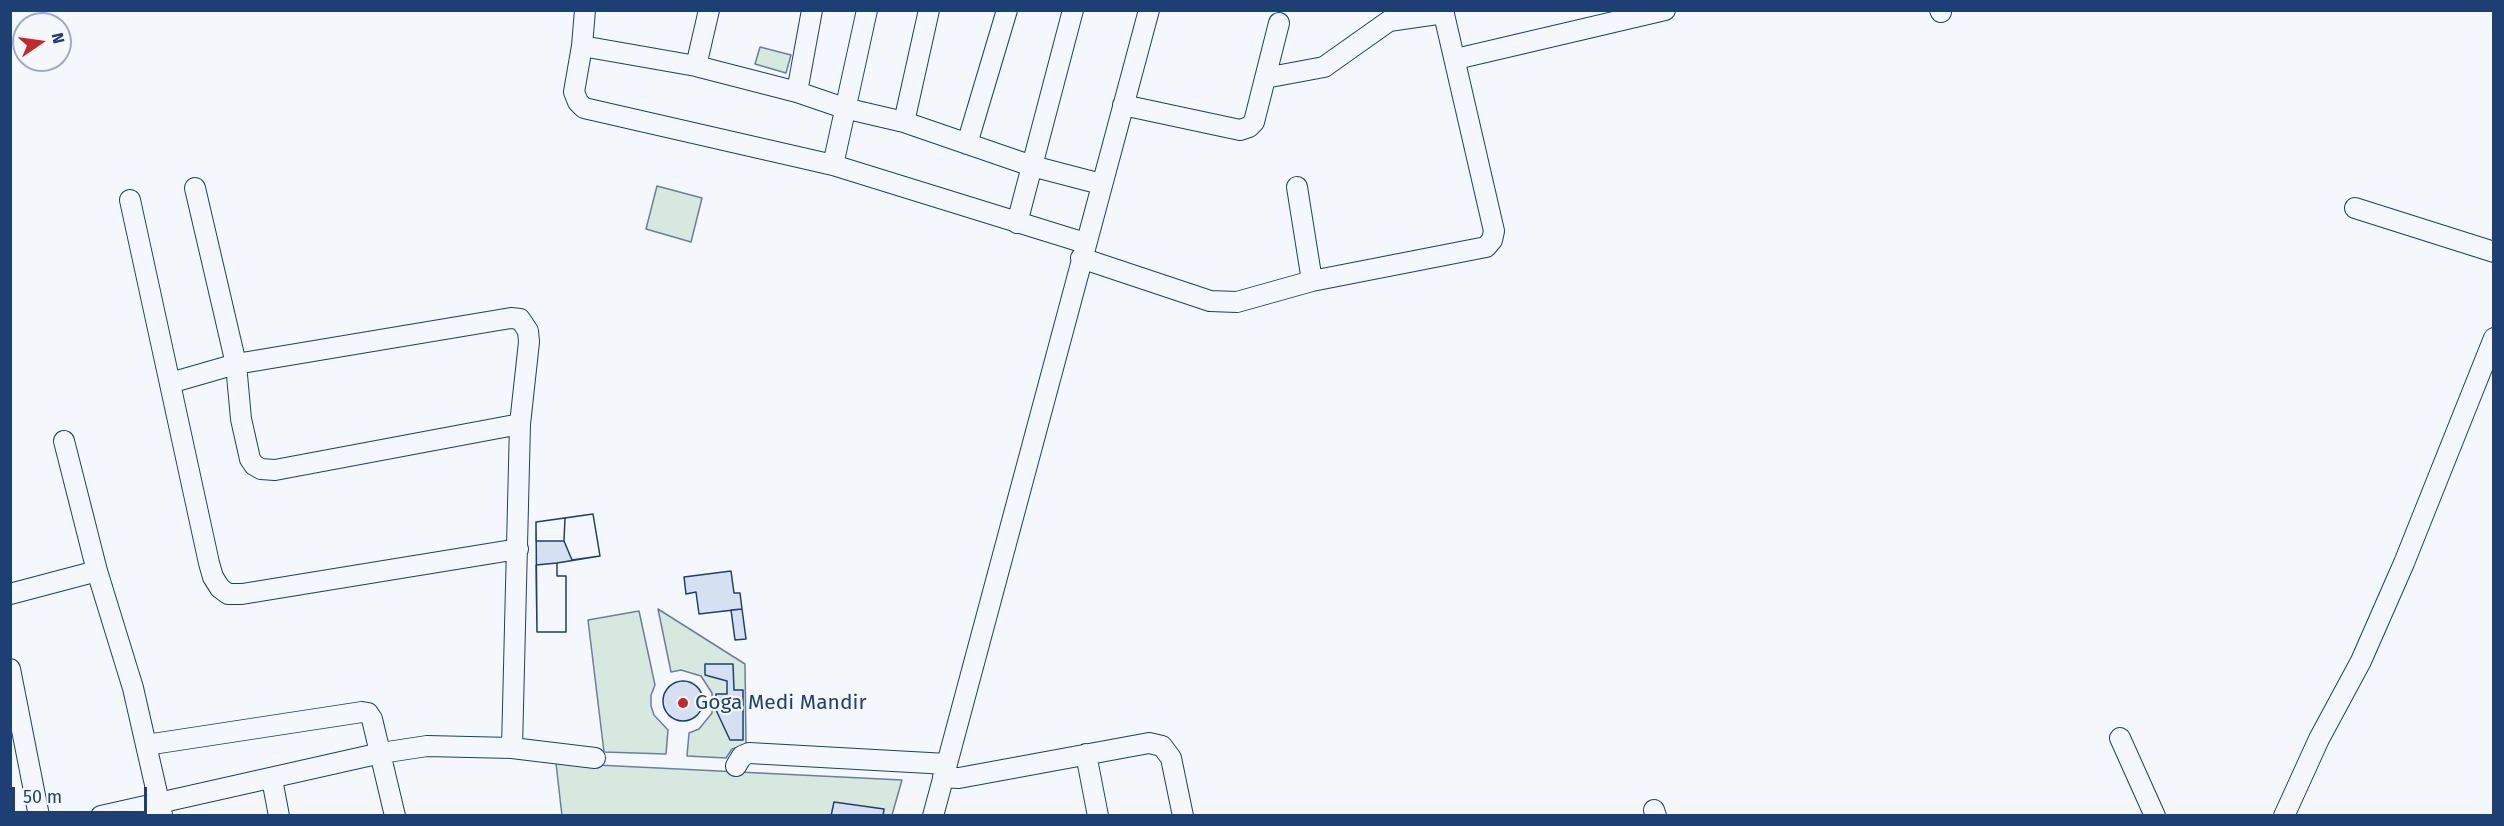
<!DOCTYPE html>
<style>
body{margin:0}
#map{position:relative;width:2504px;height:826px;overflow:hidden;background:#f4f7fb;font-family:"Fira Sans",sans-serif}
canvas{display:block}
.frame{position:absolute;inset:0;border:12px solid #1d3f73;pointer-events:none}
.north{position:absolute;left:12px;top:12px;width:60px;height:60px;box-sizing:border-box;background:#f4f7fb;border:2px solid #9eadc5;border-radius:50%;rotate:77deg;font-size:16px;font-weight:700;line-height:24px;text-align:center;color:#1d3f73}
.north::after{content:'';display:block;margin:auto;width:21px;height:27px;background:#c62828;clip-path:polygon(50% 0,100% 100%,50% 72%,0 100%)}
.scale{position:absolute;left:12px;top:787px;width:135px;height:27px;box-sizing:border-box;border:3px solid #1d3f73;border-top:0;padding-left:8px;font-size:18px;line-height:21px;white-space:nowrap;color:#1d3f73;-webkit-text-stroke:4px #f4f7fb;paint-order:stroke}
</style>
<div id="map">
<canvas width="2504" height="826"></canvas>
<div class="frame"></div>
<div class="north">N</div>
<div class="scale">50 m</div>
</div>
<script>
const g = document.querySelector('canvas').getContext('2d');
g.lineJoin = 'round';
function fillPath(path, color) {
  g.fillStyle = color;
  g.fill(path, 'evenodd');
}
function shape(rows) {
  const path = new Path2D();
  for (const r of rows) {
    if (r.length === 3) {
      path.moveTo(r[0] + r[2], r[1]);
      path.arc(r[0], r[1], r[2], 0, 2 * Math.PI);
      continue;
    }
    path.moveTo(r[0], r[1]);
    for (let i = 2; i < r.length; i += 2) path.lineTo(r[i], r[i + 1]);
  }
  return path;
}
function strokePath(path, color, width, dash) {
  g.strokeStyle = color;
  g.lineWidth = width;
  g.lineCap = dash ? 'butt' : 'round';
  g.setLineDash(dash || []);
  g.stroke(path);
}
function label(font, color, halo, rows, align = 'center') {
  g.font = font + ' "Fira Sans",sans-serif';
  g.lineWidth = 4.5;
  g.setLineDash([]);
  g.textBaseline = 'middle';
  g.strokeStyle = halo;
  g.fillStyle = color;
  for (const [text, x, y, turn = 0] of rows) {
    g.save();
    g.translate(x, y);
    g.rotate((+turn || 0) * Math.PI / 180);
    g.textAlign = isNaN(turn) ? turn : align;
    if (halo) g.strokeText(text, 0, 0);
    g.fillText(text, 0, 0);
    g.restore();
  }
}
const green = shape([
 [760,47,791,55,786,73,755,64,760,47],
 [657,186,702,198,691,242,646,229,657,186],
 [658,609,745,664,746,745,732,749,726,758,687,756,689,733,699,729,712,713,712,693,701,676,681,670,671,672,658,609],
 [639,611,655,685,651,695,651,706,654,715,668,730,666,754,604,752,588,620,639,611],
 [556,763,902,780,892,815,562,816,556,763]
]);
const building = shape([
 [593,514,600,556,557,563,557,576,566,576,566,632,537,632,536,522,593,514],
 [593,514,600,556,572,560,564,541,565,518,593,514],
 [565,518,564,541,536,541,536,522,565,518],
 [557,563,557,576,566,576,566,632,537,632,536,565,557,563],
 [731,571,734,593,740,593,742,609,699,614,696,592,686,594,684,577,731,571],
 [742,609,746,639,735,640,731,610,742,609],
 [705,664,733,664,734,690,743,690,743,740,730,740,716,710,716,694,727,694,727,681,705,675,705,664],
 [683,701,20],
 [834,802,884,809,883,816,831,816,834,802]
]);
const minor = shape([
 [585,10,582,46,574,92,578,102,584,108,833,165,1085,243],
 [1940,10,1941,12],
 [582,46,696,66,797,92,844,108,904,122,1032,166,1101,184],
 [1456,59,1665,10],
 [696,66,709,10],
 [1265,78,1324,67,1389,21,1444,13],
 [797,92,812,10],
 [1123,105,1240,130,1249,127,1254,122,1279,23],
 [904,122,929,10],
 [967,144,1007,10],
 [833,165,867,10],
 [1297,187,1312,281],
 [195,188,236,364,241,419,250,459,254,465,261,469,275,470,520,424],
 [130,200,209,563,213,577,220,588,228,594,242,594,518,549],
 [2355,208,2494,252],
 [1017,223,1073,10],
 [1081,258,1210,301,1237,302,1312,281,1486,247,1492,240,1494,231,1443,10],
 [170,383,236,364,511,318,520,319,528,331,529,342,520,424,512,748,595,758],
 [64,441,97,571,133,688,162,815],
 [10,594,97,571],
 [10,669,39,816],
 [2120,738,2155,816],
 [146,745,362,712,368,713,372,719,395,816],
 [1086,754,1098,816],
 [736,766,742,756,749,753,947,764],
 [943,777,959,778,1149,743,1162,746,1171,758,1183,816],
 [272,779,279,816],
 [1654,810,1656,816],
 [101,816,381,753,427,746,512,748],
 [933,816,1149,10],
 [2284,816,2319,739,2361,661,2404,563,2494,338]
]);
const markers = [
 [683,703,6,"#c62828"]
];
const poiNames = [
 ["Goga Medi Mandir",695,703]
];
fillPath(green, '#d7e8df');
strokePath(green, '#687fa3', 1.5);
fillPath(building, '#d5e0f0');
strokePath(building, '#1d3f73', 1.5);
strokePath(minor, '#1d3f73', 22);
strokePath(minor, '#f4f7fb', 20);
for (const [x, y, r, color] of markers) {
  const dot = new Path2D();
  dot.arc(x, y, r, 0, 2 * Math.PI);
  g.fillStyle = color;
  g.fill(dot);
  strokePath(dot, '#f4f7fb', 2);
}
label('21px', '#1d3f73', '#f4f7fb', poiNames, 'left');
</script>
